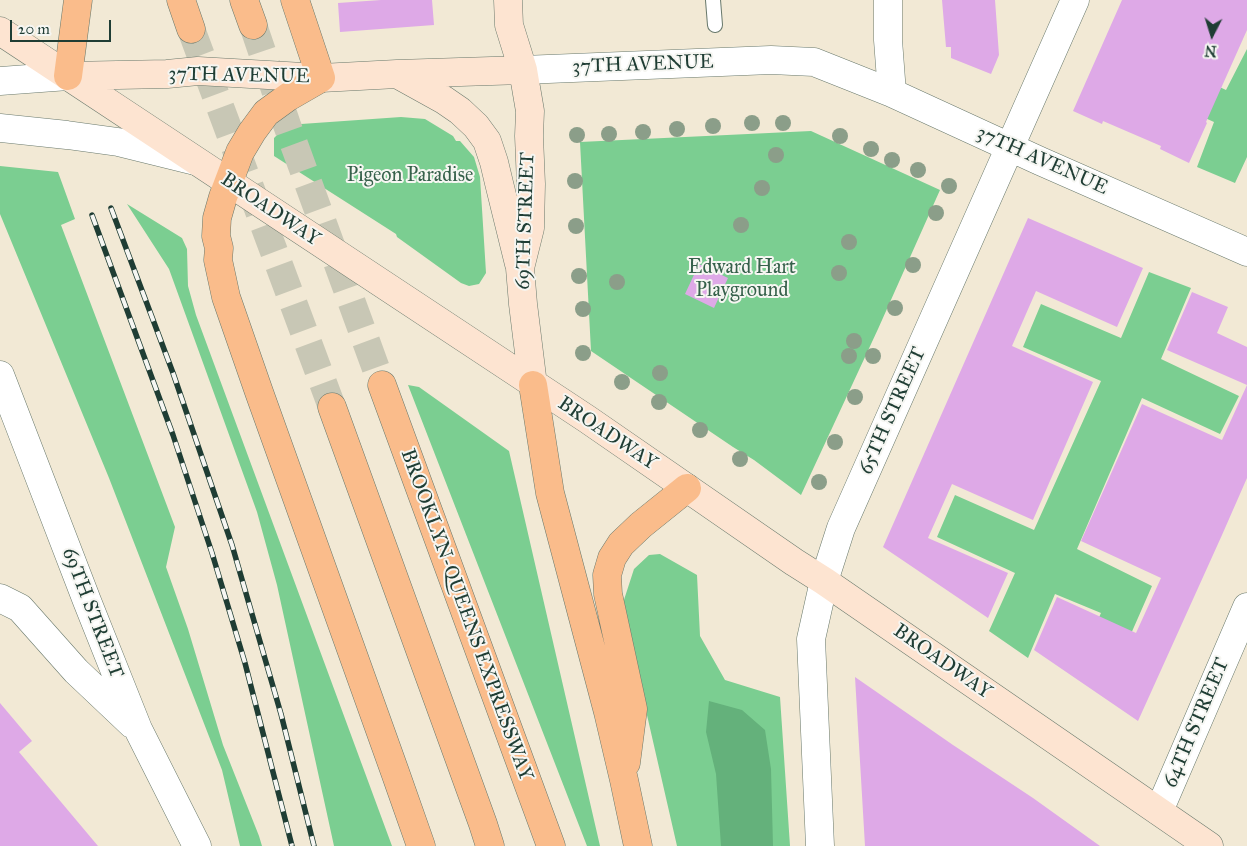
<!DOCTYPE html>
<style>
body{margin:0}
#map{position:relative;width:1247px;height:846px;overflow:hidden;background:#f2e9d5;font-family:"IM FELL Great Primer",serif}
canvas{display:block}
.north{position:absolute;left:1187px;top:10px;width:50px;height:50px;-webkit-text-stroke:4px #f6f6f2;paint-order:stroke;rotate:185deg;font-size:14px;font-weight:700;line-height:20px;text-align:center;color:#1f3d34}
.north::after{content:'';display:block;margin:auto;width:18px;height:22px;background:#1f3d34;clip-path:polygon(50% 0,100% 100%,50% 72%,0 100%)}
.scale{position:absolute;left:10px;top:20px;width:101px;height:22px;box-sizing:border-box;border:2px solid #1f3d34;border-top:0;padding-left:6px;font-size:15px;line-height:18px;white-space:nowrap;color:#1f3d34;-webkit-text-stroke:4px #f6f6f2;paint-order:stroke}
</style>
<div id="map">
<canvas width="1247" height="846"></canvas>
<div class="north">N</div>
<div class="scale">20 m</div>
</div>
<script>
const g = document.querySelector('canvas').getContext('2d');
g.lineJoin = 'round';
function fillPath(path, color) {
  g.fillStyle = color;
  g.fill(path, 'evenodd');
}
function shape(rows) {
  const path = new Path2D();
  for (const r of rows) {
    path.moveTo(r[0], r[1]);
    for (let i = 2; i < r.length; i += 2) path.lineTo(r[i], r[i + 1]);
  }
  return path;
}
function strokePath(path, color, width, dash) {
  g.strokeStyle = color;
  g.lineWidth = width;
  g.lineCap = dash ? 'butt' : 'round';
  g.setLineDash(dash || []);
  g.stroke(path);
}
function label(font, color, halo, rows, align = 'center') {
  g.font = font + ' "IM FELL Great Primer",serif';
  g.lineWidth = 4;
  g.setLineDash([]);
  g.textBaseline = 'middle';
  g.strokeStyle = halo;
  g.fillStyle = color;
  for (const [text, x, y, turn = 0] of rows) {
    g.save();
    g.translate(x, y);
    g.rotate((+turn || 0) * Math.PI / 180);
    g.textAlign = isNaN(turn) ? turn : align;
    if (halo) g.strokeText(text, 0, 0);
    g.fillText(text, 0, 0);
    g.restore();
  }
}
const green = shape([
 [1247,49,1247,157,1235,183,1197,167,1214,122,1136,87,1149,54,1226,90],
 [401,117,425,119,453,136,456,141,460,141,474,157,480,177,486,273,479,284,469,286,461,283,397,237,396,234,274,156,274,138,287,125],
 [811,131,940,190,878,329,801,495,754,460,733,447,591,351,580,142],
 [0,166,58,172,62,183,75,219,61,225,175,527,166,567,188,629,223,745,259,836,262,846,240,846,222,770,109,478,0,214],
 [127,204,182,238,187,249,188,286,196,315,392,846,334,846,277,585,257,512,169,269],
 [1149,272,1191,288,1161,359,1239,396,1220,434,1142,398,1077,549,1152,586,1123,652,1090,637,1101,613,1055,594,1028,658,989,631,1015,573,937,537,955,495,1034,530,1101,381,1023,347,1041,304,1121,338],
 [408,385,419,387,509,451,600,846,587,846],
 [660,554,697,575,700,636,725,680,780,697,790,846,677,846,622,606,634,569,649,555]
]);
const forest = shape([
 [709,701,742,710,765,730,771,769,773,846,721,846,716,774,706,732]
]);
const building = shape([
 [381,0,432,0,434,25,340,32,338,3],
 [942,0,995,0,999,55,991,74,951,58,951,47,946,47],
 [1122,0,1247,0,1247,30,1206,122,1207,123,1189,163,1160,149,1161,146,1103,121,1102,124,1073,111],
 [1028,218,1143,268,1117,327,1036,291,1012,346,1093,382,1033,520,952,484,928,538,1008,573,988,618,883,547],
 [699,264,728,278,714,308,685,294],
 [1192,292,1228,307,1217,333,1247,347,1247,478,1222,535,1138,721,1034,650,1057,597,1136,633,1161,578,1081,541,1142,404,1222,440,1247,385,1167,350],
 [855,677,953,745,1033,798,1100,846,865,846],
 [0,703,32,741,19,752,98,846,0,846]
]);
const highwayTunnel = shape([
 [253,25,287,125,382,385],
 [191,29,332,407]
]);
const lane = shape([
 [713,0,715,25]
]);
const street = shape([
 [888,0,888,40,892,93],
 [523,70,771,60,814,62,892,93,1040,161,1247,252],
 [0,81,68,76],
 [0,128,67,135,118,142,195,161],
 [0,375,87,601,138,729,197,846],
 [0,598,20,608,76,671,132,724],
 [1159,811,1247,607],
 [820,846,811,639,824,581,841,528,1075,0]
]);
const secondary = shape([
 [508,0,509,25,523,70,530,111,529,136,531,184,530,228,520,268,523,304,533,385],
 [0,31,587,419,794,562,824,581,1209,846],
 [397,74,444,100,460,111,476,126,487,141,494,162,499,183,519,264],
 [68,76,167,74,198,71,321,78,397,74,523,70]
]);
const highway = shape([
 [181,0,191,29],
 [244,0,253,25],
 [295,0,321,78,288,97,266,113,252,132,240,152,223,197,217,218,216,236,219,248,218,260,226,297,259,392,395,772,421,846],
 [68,76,78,0],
 [382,385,551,846],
 [533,385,550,493,608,712,624,780,638,846],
 [332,407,483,824,490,846],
 [626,763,633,709,608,594,607,575,612,558,621,544,641,525,687,488]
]);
const rail = shape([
 [111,208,173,373,232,545,281,714,314,846],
 [92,215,173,435,212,553,245,663,292,846]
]);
const trees = [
 [752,123],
 [783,123],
 [713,126],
 [677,129],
 [643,132],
 [609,134],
 [577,135],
 [840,136],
 [871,149],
 [776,155],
 [892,160],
 [918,170],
 [575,181],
 [949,186],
 [762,188],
 [936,213],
 [741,225],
 [576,226],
 [849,242],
 [913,265],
 [839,273],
 [579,276],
 [617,282],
 [895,308],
 [583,309],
 [854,341],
 [583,353],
 [849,356],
 [873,356],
 [660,373],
 [622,382],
 [855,397],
 [659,402],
 [700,430],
 [835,442],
 [740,459],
 [819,482]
];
const streetNames = [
 ["37TH AVENUE",643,65,-2],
 ["37TH AVENUE",239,76,1],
 ["37TH AVENUE",1042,161,24],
 ["BROADWAY",270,210,34],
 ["69TH STREET",526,221,-88],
 ["65TH STREET",893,411,-66],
 ["BROADWAY",607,434,34],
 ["69TH STREET",92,613,69],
 ["BROOKLYN-QUEENS EXPRESSWAY",466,615,70],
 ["BROADWAY",942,662,35],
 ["64TH STREET",1197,723,-67]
];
const parkNames = [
 ["Pigeon Paradise",410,176],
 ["Edward Hart",742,268],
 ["Playground",742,291]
];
fillPath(green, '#7bce91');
fillPath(forest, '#64b17b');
fillPath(building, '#dea9e7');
strokePath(highwayTunnel, '#c8c7b5', 28, [28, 14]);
strokePath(lane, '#69796c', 16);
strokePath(street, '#69796c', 29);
strokePath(secondary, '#69796c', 29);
strokePath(highway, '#69796c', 29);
strokePath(lane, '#fff', 14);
strokePath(street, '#fff', 28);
strokePath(secondary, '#fde4d1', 28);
strokePath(highway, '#fabc8b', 28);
strokePath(rail, '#1f3d34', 5.5);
strokePath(rail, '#f6f6f2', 4, [11]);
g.fillStyle = '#8b9e89';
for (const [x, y] of trees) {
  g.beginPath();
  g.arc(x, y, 8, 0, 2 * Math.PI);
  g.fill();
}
label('20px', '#1f3d34', '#f6f6f2', streetNames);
label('20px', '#36614b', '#f6f6f2', parkNames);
</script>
